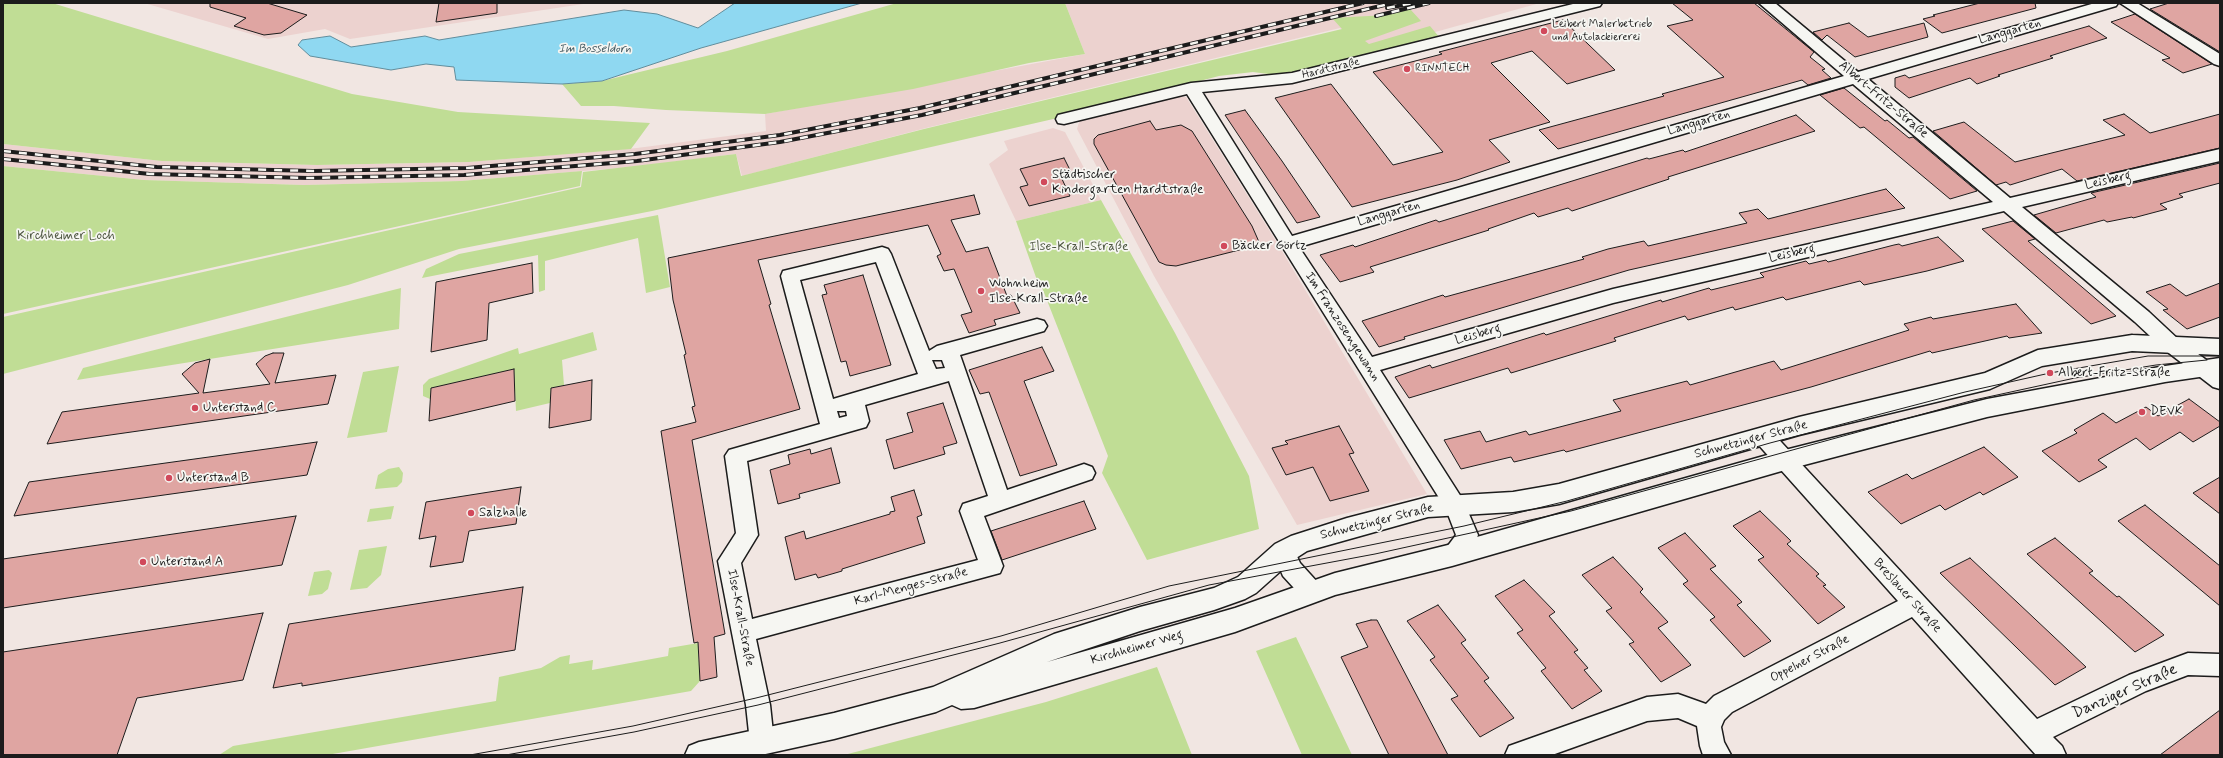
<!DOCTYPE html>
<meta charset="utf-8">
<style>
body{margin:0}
#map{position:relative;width:2223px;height:758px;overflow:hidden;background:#f1e6e2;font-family:Mynerve,sans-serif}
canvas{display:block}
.frame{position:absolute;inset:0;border:4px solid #1c1c1c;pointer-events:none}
</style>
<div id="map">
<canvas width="2223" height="758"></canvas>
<div class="frame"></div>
</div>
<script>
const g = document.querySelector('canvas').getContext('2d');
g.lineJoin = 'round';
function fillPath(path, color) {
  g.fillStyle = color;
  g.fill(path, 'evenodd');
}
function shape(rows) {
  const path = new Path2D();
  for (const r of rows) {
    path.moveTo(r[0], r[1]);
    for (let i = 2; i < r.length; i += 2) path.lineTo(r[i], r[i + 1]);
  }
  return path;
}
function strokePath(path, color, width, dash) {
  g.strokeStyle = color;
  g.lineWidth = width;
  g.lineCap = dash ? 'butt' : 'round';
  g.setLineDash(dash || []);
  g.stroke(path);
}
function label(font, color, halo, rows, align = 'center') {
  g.font = font + ' Mynerve,sans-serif';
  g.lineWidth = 3.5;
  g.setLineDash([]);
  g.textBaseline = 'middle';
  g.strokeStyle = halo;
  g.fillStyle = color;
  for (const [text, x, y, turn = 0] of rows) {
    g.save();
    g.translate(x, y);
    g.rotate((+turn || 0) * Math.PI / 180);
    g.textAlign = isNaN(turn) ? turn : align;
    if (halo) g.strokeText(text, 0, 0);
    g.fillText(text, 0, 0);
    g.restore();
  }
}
const built = shape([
 [144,3,590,3,350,39,325,29,268,39],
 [1065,3,1540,3,1363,52,1340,28,926,128,742,176,736,154,633,167,461,181,304,185,144,180,3,166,3,144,162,161,317,165,469,162,637,148,766,131,765,114,1085,54],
 [1170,96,1186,97,1276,241,1427,494,1297,525,1154,276,1077,129,1080,119],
 [1053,128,1065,132,1101,200,1016,221,989,164,1008,150,1004,141]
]);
const green = shape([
 [3,3,52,3,352,94,458,112,650,123,631,149,469,162,317,165,162,161,3,144],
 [897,3,1065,3,1085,54,1029,63,913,89,765,114,666,110,614,106,581,106,562,84,602,81,727,51],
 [1410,9,1421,21,1365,41,1369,44,1430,26,1440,38,1291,77,1253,72,1219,76,1062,117,652,211,459,249,348,285,3,374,3,317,581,187,583,172,736,154,741,176,924,129,1342,29,1332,18,1387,15],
 [3,166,144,180,304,185,461,181,582,171,580,186,3,314],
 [1101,200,1175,333,1249,476,1259,529,1147,560,1102,473,1108,456,1041,285,1038,283,1016,221],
 [658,215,670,287,646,293,638,238,545,261,545,290,539,292,538,255,422,278,426,269,459,254],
 [401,288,399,329,77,380,83,368],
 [593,332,597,350,562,360,564,385,551,388,550,403,516,411,514,369,431,388,430,399,423,396,423,385,429,379,518,348,519,354],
 [399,366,387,432,347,438,363,372],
 [399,467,403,473,402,482,397,487,375,489,378,475,388,469],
 [394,506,391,519,367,522,370,509],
 [387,546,381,575,367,588,350,590,359,550],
 [329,570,332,573,328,589,322,594,308,596,314,572],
 [1296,637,1352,755,1302,755,1256,651],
 [710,641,709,645,698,648,700,681,691,691,327,755,219,755,233,746,496,701,499,677,541,668,560,657,570,655,569,664,593,660,592,670,668,656,669,648],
 [1157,667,1192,755,844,755,1046,702]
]);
const water = shape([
 [735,3,862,3,701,48,602,81,562,84,456,80,454,67,426,64,391,70,310,56,298,45,302,40,330,36,351,47,425,36,439,40,624,10,657,14,698,28,735,3]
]);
const building = shape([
 [210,3,267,3,307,15,281,33,264,35,234,26,246,18,210,7,210,3],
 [439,3,497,3,497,13,436,22,439,3],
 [1672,3,1754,3,1814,52,1810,57,1825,69,1822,70,1831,78,1808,85,1802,80,1558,149,1539,130,1664,96,1662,94,1724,77,1667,26,1693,20,1672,3],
 [1980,3,2035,3,2036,8,1942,33,1923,19,1935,16,1933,15,1980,3],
 [2169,3,2220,3,2220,52,2150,9,2169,3],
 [2135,14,2212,64,2183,73,2162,60,2170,58,2111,22,2135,14],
 [1563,20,1615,70,1567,84,1532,51,1491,63,1550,122,1489,140,1510,162,1457,180,1352,207,1275,98,1331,84,1393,165,1443,152,1373,72,1442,54,1439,52,1563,20],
 [1849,23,1868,37,1924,23,1928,37,1855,57,1827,35,1822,40,1813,32,1849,23],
 [2089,26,2107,38,2050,56,2053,58,1998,75,2000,76,1977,84,1970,78,1909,98,1895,87,1895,78,1905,75,1909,78,2089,26],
 [1844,88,1885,121,1887,120,1909,138,1913,137,1977,191,1950,199,1864,127,1860,128,1820,95,1844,88],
 [1245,110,1282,161,1320,217,1297,223,1225,115,1245,110],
 [2124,114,2150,133,2220,114,2220,148,2077,181,2062,169,2010,185,2006,182,1996,185,1933,131,1964,122,2015,162,2125,135,2103,120,2124,114],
 [1796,115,1815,131,1668,177,1669,179,1572,211,1568,208,1538,217,1534,213,1488,229,1489,230,1370,267,1374,272,1340,282,1320,255,1353,245,1355,247,1436,220,1439,222,1647,158,1649,159,1683,150,1685,152,1796,115],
 [1150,121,1156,130,1181,125,1192,131,1252,226,1259,242,1251,247,1176,266,1166,265,1159,262,1094,144,1094,139,1098,135,1150,121],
 [1064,158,1072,174,1061,177,1070,196,1029,206,1020,187,1028,185,1020,169,1064,158],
 [2220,163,2220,183,2179,194,2183,197,2160,204,2167,209,2133,218,2132,217,2107,222,2104,220,2056,233,2034,215,2096,197,2091,193,2220,163],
 [1886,189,1905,208,1629,270,1404,337,1405,339,1379,347,1362,321,1443,295,1445,297,1584,259,1582,257,1608,249,1644,241,1648,246,1747,223,1739,213,1758,209,1768,219,1886,189],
 [974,195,980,214,951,220,966,252,988,247,1007,296,1011,295,1020,313,994,320,996,325,969,333,961,315,972,312,954,269,944,271,937,256,941,254,928,225,758,260,771,304,769,305,800,409,692,440,725,634,714,637,717,677,700,681,698,642,694,643,661,431,696,422,692,407,695,406,684,355,686,354,673,300,668,258,974,195],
 [2013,221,2035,239,2028,241,2116,316,2091,324,1982,229,2013,221],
 [1938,237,1964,261,1927,271,1864,285,1860,281,1786,300,1783,297,1735,310,1733,307,1688,320,1685,316,1614,338,1616,341,1511,373,1508,368,1409,398,1395,377,1430,365,1432,368,1544,333,1546,335,1661,300,1662,302,1709,288,1711,290,1764,277,1760,273,1806,261,1809,264,1826,260,1828,262,1894,245,1899,244,1902,246,1938,237],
 [532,263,533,293,489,303,487,340,431,352,436,282,532,263],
 [863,275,891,365,850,376,846,361,841,362,822,295,827,294,824,285,863,275],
 [2220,283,2220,317,2187,329,2163,310,2168,309,2146,292,2170,284,2186,296,2220,283],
 [2016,304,2042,333,2009,338,2007,336,1932,353,1930,351,1811,387,1566,452,1564,450,1514,462,1511,457,1461,469,1444,440,1480,431,1486,442,1526,431,1529,435,1621,411,1613,400,1687,381,1690,385,1774,361,1781,370,1909,330,1904,324,1931,317,1933,319,2016,304],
 [1042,347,1054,371,1024,381,1057,465,1020,476,989,392,980,394,969,370,1042,347],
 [273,353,284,353,275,383,336,375,328,404,47,444,62,412,199,393,182,374,195,363,210,359,203,393,270,384,256,364,265,356,273,353],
 [514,369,515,401,429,421,431,388,514,369],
 [592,380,591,420,549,428,551,388,592,380],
 [2189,399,2220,422,2220,426,2193,442,2180,432,2150,450,2136,438,2098,460,2107,467,2079,482,2042,451,2077,433,2074,430,2103,413,2116,423,2146,407,2158,416,2189,399],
 [943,403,957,443,943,447,945,454,894,469,886,440,913,432,907,413,943,403],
 [1339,426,1354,453,1349,454,1369,491,1330,501,1313,467,1286,475,1272,448,1288,444,1285,441,1339,426],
 [317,442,307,475,14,516,29,482,317,442],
 [1984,447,2018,477,1983,495,1980,492,1945,510,1940,505,1901,524,1868,492,1907,474,1912,479,1984,447],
 [831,448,840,483,799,494,800,498,778,504,770,470,790,464,788,455,810,449,811,454,831,448],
 [2220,477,2220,514,2193,493,2220,477],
 [521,487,516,524,469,531,463,562,430,567,436,536,419,539,426,502,521,487],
 [914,490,922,515,917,517,925,543,842,569,842,571,818,578,816,574,795,580,785,537,804,531,806,539,890,514,890,512,895,511,891,497,914,490],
 [1084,501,1096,529,1002,560,991,531,1084,501],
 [2145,505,2220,566,2220,606,2118,521,2145,505],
 [1760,511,1791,541,1787,544,1819,574,1816,576,1826,585,1823,586,1845,607,1818,624,1758,560,1764,557,1733,526,1760,511],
 [296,516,282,565,3,608,3,559,296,516],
 [1685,533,1716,566,1710,569,1742,602,1737,605,1771,641,1744,657,1710,620,1715,617,1683,584,1688,581,1658,548,1685,533],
 [2055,538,2093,571,2089,573,2117,597,2119,596,2164,635,2135,652,2027,554,2055,538],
 [1613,557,1643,589,1640,592,1668,622,1658,628,1691,665,1661,682,1629,644,1634,642,1606,611,1612,608,1582,575,1613,557],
 [1970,558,2018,603,2086,667,2055,685,1940,573,1970,558],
 [1524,580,1555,612,1549,616,1578,650,1574,652,1588,668,1584,670,1602,691,1572,709,1541,671,1546,668,1517,633,1523,630,1495,596,1524,580],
 [523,587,515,650,302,686,302,683,273,688,289,624,523,587],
 [1438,605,1466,640,1461,643,1489,678,1484,681,1514,718,1480,737,1451,699,1458,696,1430,660,1435,657,1407,621,1438,605],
 [263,613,243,680,137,698,117,755,3,755,3,652,263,613],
 [1371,620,1377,620,1448,755,1389,755,1341,657,1368,647,1356,624,1371,620],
 [2220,710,2220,755,2160,755,2220,710]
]);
const minor = shape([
 [1577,3,1602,3,1600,6,1292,83,1202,92,1292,236,1844,76,1759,3,1775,3,1858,72,2095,3,2118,3,2116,6,1868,79,2010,198,2220,149,2220,161,2022,207,2149,312,2179,340,2220,370,2220,389,2213,387,2165,350,2135,322,2004,211,1613,303,1380,370,1463,500,1478,535,1473,548,1460,562,1452,565,1444,562,1441,555,1456,535,1446,509,1187,94,1064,124,1058,123,1056,119,1058,115,1191,83,1292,73,1577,3],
 [1853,84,1993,202,1613,289,1372,357,1299,247,1853,84],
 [2120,3,2137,3,2220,54,2220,66,2214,64,2120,3],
 [882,247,888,249,891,254,929,351,937,346,1037,319,1044,321,1047,326,1044,331,960,355,1007,490,1084,464,1092,467,1095,473,1092,479,984,516,1003,566,1000,573,756,639,770,705,774,742,771,751,762,754,753,751,750,742,746,705,718,561,736,533,725,456,729,450,820,424,781,276,783,271,882,247],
 [876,262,918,374,833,399,800,280,876,262],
 [932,360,942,360,945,368,936,369,932,360],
 [949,381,988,496,963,504,960,511,978,560,752,619,741,563,758,535,747,461,866,427,869,421,865,405,949,381],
 [837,411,846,411,847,416,839,418,837,411],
 [1763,428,1770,430,2037,719,2129,675,2188,653,2220,654,2220,676,2188,675,2146,691,2053,737,2062,746,2066,755,2036,755,1912,617,1732,712,1724,720,1721,727,1724,742,1731,755,1703,755,1700,746,1697,726,1678,718,1647,721,1552,755,1505,755,1509,746,1647,697,1678,694,1706,704,1714,696,1898,601,1756,442,1753,436,1756,430,1763,428],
 [1284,542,1292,545,1300,563,1320,585,1323,592,1320,599,1312,602,1304,599,1283,576,1273,552,1276,545,1284,542]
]);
const tertiary = shape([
 [2132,335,2220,339,2220,355,2132,351,2042,366,1990,389,1799,435,1559,504,1513,512,1428,517,1307,551,1293,560,1256,593,1245,599,1214,610,1140,631,1047,662,1235,608,1335,573,1452,544,1785,450,1987,399,2165,366,2220,358,2220,374,2165,382,1987,417,1785,470,1452,566,1335,595,1235,632,974,708,961,709,952,705,936,712,834,739,761,755,685,755,689,746,699,742,834,713,933,687,1054,634,1140,607,1214,588,1238,577,1275,544,1291,536,1347,518,1428,497,1513,492,1559,484,1799,417,1985,373,2038,350,2132,335]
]);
const tram = shape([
 [470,755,633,726,756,698,1001,636,1169,586,1464,526,1567,501,1770,443,1965,392,2050,373,2148,356,2220,356],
 [506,755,634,732,758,705,1000,643,1209,585,1375,554,1571,511,1974,400,2075,378,2156,365,2207,360]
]);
const rail = shape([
 [1387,8,1414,3],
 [1376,16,1429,3],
 [3,151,157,167,313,171,467,168,635,154,780,135,920,108,1363,3],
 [3,159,150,174,308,178,464,175,637,161,780,142,922,115,1393,3]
]);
const markers = [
 [1544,31,4,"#d1495b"],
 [1407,69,4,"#d1495b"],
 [1044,182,4,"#d1495b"],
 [1224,246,4,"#d1495b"],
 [981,291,4,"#d1495b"],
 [2050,373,4,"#d1495b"],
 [195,408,4,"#d1495b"],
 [2142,412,4,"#d1495b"],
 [169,478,4,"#d1495b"],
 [471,513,4,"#d1495b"],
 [143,562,4,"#d1495b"]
];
const farPoinames = [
 ["Leibert Malerbetrieb",1552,25],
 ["und Autolackiererei",1552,38],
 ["RINNTECH",1415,69]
];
const farStreetnames = [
 ["Hardtstraße",1331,69,-14]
];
const farWaternames = [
 ["Im Bosseldorn",595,49]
];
const streetNames = [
 ["Langgarten",2010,32,-16],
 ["Albert-Fritz-Straße",1883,100,40],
 ["Langgarten",1699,123,-16],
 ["Leisberg",2108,181,-13],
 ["Langgarten",1389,214,-16],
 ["Leisberg",1792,254,-13],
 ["Im Franzosengewann",1342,327,57],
 ["Leisberg",1478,335,-16],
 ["Schwetzinger Straße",1751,440,-15],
 ["Schwetzinger Straße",1377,522,-14],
 ["Karl-Menges-Straße",911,587,-15],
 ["Breslauer Straße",1907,596,48],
 ["Ilse-Krall-Straße",740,618,79],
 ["Kirchheimer Weg",1137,648,-16],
 ["Oppelner Straße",1810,659,-28]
];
const poiNames = [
 ["Städtischer",1052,175],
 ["Kindergarten Hardtstraße",1052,190],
 ["Bäcker Görtz",1232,246],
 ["Wohnheim",989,284],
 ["Ilse-Krall-Straße",989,299],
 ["Albert-Fritz-Straße",2058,373],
 ["Unterstand C",203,408],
 ["DEVK",2150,412],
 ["Unterstand B",177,478],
 ["Salzhalle",479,513],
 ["Unterstand A",151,562]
];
const parkNames = [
 ["Kirchheimer Loch",66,236],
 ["Ilse-Krall-Straße",1079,247]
];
const nearStreetnames = [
 ["Danziger Straße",2125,692,-24]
];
fillPath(built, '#ecd2cf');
fillPath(green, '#c0dd95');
fillPath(water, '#8fd8f1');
strokePath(water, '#618d9c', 1);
fillPath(building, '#dfa5a2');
strokePath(building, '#1c1c1c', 1);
strokePath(minor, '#1c1c1c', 3);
strokePath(tertiary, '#1c1c1c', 3);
fillPath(minor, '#f6f6f2');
fillPath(tertiary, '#f6f6f2');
strokePath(tram, '#1c1c1c', 1);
strokePath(rail, '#1c1c1c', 4);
strokePath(rail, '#f6f6f2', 2.5, [8]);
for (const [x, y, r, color] of markers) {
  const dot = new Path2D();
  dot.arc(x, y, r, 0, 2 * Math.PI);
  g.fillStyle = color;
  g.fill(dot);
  strokePath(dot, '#f6f6f2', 1.5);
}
label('11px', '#1c1c1c', '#f6f6f2', farPoinames, 'left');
label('11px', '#1c1c1c', '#f6f6f2', farStreetnames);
label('italic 12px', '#3e545c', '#f6f6f2', farWaternames);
label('13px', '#1c1c1c', '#f6f6f2', streetNames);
label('13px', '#1c1c1c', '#f6f6f2', poiNames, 'left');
label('13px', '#4d5640', '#f6f6f2', parkNames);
label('16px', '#1c1c1c', '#f6f6f2', nearStreetnames);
</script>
